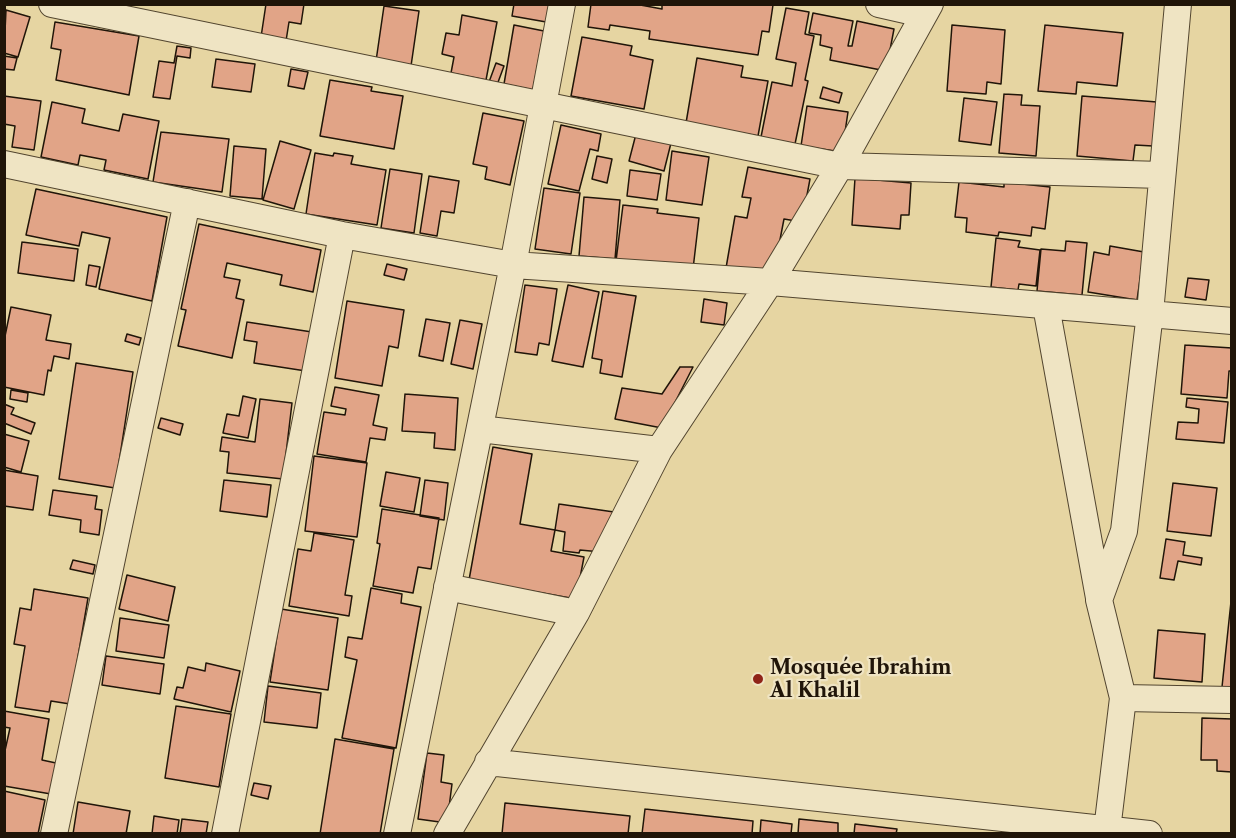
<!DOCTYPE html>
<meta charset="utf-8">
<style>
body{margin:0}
#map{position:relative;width:1236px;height:838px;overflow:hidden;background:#e6d5a2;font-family:"Libre Caslon Text",serif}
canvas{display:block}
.frame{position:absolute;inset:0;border:6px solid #201509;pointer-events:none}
</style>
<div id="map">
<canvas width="1236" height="838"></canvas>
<div class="frame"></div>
</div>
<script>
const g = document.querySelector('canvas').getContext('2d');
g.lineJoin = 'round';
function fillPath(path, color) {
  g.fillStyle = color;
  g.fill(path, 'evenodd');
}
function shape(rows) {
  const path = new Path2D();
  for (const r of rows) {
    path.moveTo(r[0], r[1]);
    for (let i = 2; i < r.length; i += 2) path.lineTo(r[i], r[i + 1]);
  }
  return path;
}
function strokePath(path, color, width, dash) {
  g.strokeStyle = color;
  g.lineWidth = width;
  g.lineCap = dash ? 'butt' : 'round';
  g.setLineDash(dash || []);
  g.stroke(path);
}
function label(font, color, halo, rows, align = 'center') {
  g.font = font + ' "Libre Caslon Text",serif';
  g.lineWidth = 4.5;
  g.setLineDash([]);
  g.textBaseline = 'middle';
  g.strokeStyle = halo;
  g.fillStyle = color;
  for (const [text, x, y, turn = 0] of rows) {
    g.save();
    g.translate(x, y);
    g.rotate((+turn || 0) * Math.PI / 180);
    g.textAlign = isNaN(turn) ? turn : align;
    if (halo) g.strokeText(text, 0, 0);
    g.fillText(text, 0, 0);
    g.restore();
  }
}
const building = shape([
 [266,4,304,4,301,24,289,22,286,41,261,37,266,4],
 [514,4,555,4,552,23,512,16,514,4],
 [591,4,635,4,662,9,662,4,773,5,769,32,762,31,758,55,649,39,650,31,610,25,609,30,588,27,591,4],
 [384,6,419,11,411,66,376,61,384,6],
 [786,8,809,12,805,34,814,36,805,80,808,81,795,144,761,137,772,82,792,86,796,63,776,59,786,8],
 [6,10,30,17,18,57,4,53,6,10],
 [813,13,853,21,848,46,852,46,857,21,894,29,886,71,830,60,832,48,820,45,821,35,809,33,813,13],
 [462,15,497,22,486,80,451,73,454,57,442,54,446,33,459,35,462,15],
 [55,22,139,36,129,95,56,80,61,50,51,48,55,22],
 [514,25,544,31,533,90,504,84,514,25],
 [952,25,1005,30,1001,84,987,82,986,94,947,91,952,25],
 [1045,25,1123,33,1117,86,1077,82,1076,94,1038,91,1045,25],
 [582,37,632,46,630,55,653,60,644,109,571,96,582,37],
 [177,46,191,48,190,58,177,56,170,99,153,97,159,61,174,63,177,46],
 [4,56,17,58,14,70,4,69,4,56],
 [697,58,743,66,741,77,768,81,758,136,686,123,697,58],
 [216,59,255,64,251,92,212,87,216,59],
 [496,63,504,66,497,85,489,82,496,63],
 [291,69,308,72,304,89,288,86,291,69],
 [330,80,372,87,371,91,403,96,394,149,320,136,330,80],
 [823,87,842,93,839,103,820,98,823,87],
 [1004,94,1022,95,1021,105,1040,106,1036,156,999,153,1004,94],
 [4,96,41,101,34,150,12,147,15,126,4,124,4,96],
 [1082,96,1157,102,1153,146,1135,145,1133,161,1077,156,1082,96],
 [964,98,997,102,991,145,959,141,964,98],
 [52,102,85,109,82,123,119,131,123,114,159,121,148,179,104,170,106,160,80,155,78,165,41,157,52,102],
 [807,106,848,112,842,152,801,146,807,106],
 [483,113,524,121,510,185,485,179,487,167,473,164,483,113],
 [561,125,601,134,598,151,590,149,579,191,548,184,561,125],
 [161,132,229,139,222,192,153,182,161,132],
 [636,134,671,143,664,171,629,161,636,134],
 [280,141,311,150,294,209,263,200,280,141],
 [234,146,266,149,262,199,230,196,234,146],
 [672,151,709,157,702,205,666,200,672,151],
 [315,153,333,156,334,153,353,156,351,164,386,170,377,225,306,214,315,153],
 [597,156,612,159,607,183,592,179,597,156],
 [748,167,810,179,802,222,784,219,773,276,726,268,735,216,747,218,751,198,742,197,748,167],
 [390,169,422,174,414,233,381,228,390,169],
 [630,170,661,174,657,200,627,196,630,170],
 [429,176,459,181,454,213,441,211,437,236,420,233,429,176],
 [855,178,911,183,909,215,901,215,900,229,852,225,855,178],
 [959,182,1004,187,1004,182,1050,187,1045,229,1032,227,1031,236,999,232,998,236,966,232,967,218,955,217,959,182],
 [544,188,580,193,571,254,535,249,544,188],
 [36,189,167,217,152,301,99,289,110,238,82,232,79,246,26,235,36,189],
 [584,197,620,200,615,259,579,256,584,197],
 [623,205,658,209,657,213,699,218,693,269,616,261,623,205],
 [199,224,321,250,313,292,280,285,282,275,227,263,224,277,240,280,236,298,244,300,232,358,178,346,186,310,181,309,199,224],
 [996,238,1020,241,1018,247,1040,250,1036,286,1019,284,1018,290,991,287,996,238],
 [1066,241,1087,243,1082,295,1037,291,1041,249,1065,251,1066,241],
 [22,242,78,249,74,281,18,273,22,242],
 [1110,246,1144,252,1137,300,1088,292,1094,252,1109,255,1110,246],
 [387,264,407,269,404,280,384,275,387,264],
 [89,265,100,267,96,287,86,285,89,265],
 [1188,278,1209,280,1206,300,1185,297,1188,278],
 [525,285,557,289,549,345,539,343,537,355,515,352,525,285],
 [568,285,599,292,583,367,552,361,568,285],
 [603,291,636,296,622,377,600,373,602,360,592,358,603,291],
 [704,299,727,303,724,325,701,322,704,299],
 [347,301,404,310,398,348,389,346,382,386,335,378,347,301],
 [11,307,51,315,46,340,71,344,69,359,54,356,51,371,48,370,44,395,4,387,4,341,11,307],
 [426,319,450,323,443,361,419,356,426,319],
 [460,320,482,324,473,369,451,364,460,320],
 [247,322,312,332,306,371,254,363,257,342,244,340,247,322],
 [127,334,141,338,139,345,125,341,127,334],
 [1185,345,1232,348,1232,371,1229,371,1227,398,1181,394,1185,345],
 [76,363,133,372,115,488,59,479,76,363],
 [680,367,693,367,662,428,615,419,622,388,662,394,680,367],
 [335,387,379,395,373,425,387,428,385,440,370,438,366,462,317,454,324,412,345,415,346,409,331,406,335,387],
 [11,390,28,393,27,402,10,399,11,390],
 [405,394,458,398,455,450,434,448,435,433,402,431,405,394],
 [243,396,256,399,248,438,223,433,227,414,239,416,243,396],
 [1187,398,1228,402,1224,443,1176,439,1178,422,1198,423,1199,409,1186,407,1187,398],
 [260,399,292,403,283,479,227,473,229,452,220,451,222,437,255,442,260,399],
 [4,404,14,408,11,414,35,423,31,434,4,423,4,404],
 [161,418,183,424,180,435,158,428,161,418],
 [4,434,29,441,21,472,4,467,4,434],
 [493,447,532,454,520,524,555,530,551,551,584,557,576,599,469,580,493,447],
 [314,456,367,463,357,537,305,531,314,456],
 [4,470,38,476,33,510,4,506,4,470],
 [386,472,420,478,414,512,380,506,386,472],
 [224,480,271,485,267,517,220,511,224,480],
 [425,480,448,483,444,520,420,516,425,480],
 [1173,483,1217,488,1211,536,1167,531,1173,483],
 [53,490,97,496,95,509,102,510,99,535,80,532,81,520,49,515,53,490],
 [559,504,614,512,601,552,580,550,579,553,563,551,565,532,555,530,559,504],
 [382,509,439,518,431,569,418,567,413,593,373,586,380,544,377,543,382,509],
 [314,533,354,540,345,595,352,596,349,616,289,606,298,549,311,551,314,533],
 [1166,539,1185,542,1183,555,1202,558,1201,565,1178,561,1174,580,1160,578,1166,539],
 [73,560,95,565,93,574,70,569,73,560],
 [127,575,175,587,168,621,119,609,127,575],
 [371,588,402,594,401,603,421,607,396,748,342,738,357,660,345,657,348,637,362,639,371,588],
 [34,589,88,598,70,704,51,701,49,712,15,707,25,646,14,644,20,608,31,610,34,589],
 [1232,592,1232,687,1222,687,1232,592],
 [281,609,338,618,328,690,270,682,281,609],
 [120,618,169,625,164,658,116,651,120,618],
 [1158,630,1205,634,1202,682,1154,678,1158,630],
 [106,656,164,664,160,694,102,685,106,656],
 [206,663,240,671,231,712,174,699,177,687,183,688,188,667,205,671,206,663],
 [268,686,321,693,317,728,264,722,268,686],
 [176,706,231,714,219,787,165,778,176,706],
 [4,711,49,719,42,760,56,763,51,794,4,786,4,755,10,728,4,727,4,711],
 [1202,718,1232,719,1232,772,1217,771,1217,760,1201,760,1202,718],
 [335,739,394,749,380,834,320,834,335,739],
 [427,753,444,755,441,782,452,784,447,823,418,819,427,753],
 [254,783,271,786,268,799,251,795,254,783],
 [4,791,45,800,38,834,4,834,4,791],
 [78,802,130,811,126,834,73,834,78,802],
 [505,803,630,816,628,834,502,834,505,803],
 [645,809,753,821,752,834,642,834,645,809],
 [154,816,179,820,177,834,152,834,154,816],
 [182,819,208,822,206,834,180,834,182,819],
 [799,819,838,823,838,834,798,834,799,819],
 [761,820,792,824,791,834,760,834,761,820],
 [855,824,897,829,896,834,854,834,855,824]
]);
const minor = shape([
 [52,4,840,166,1162,175],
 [562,4,513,265,770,282,1232,321],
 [879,4,923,14],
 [4,164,342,235,513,265,397,834],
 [1046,306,1099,598],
 [480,429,659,450],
 [447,587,576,613],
 [1123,698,1232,700],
 [488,762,1149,834],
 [1107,830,1123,698,1099,600,1124,531,1150,313,1178,4],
 [54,834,187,202],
 [225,834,342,235],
 [447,834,576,613,659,450,770,282,840,166,930,4]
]);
const markers = [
 [758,679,6,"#8f2418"]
];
const poiNames = [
 ["Mosquée Ibrahim",770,668],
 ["Al Khalil",770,691]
];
fillPath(building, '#e1a487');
strokePath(building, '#201509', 1.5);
strokePath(minor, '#52452f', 28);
strokePath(minor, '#efe4c3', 26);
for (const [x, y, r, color] of markers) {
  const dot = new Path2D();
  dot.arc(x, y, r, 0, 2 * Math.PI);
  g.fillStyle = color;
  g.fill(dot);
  strokePath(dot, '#efe4c3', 2);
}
label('bold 20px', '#201509', '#efe4c3', poiNames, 'left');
</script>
